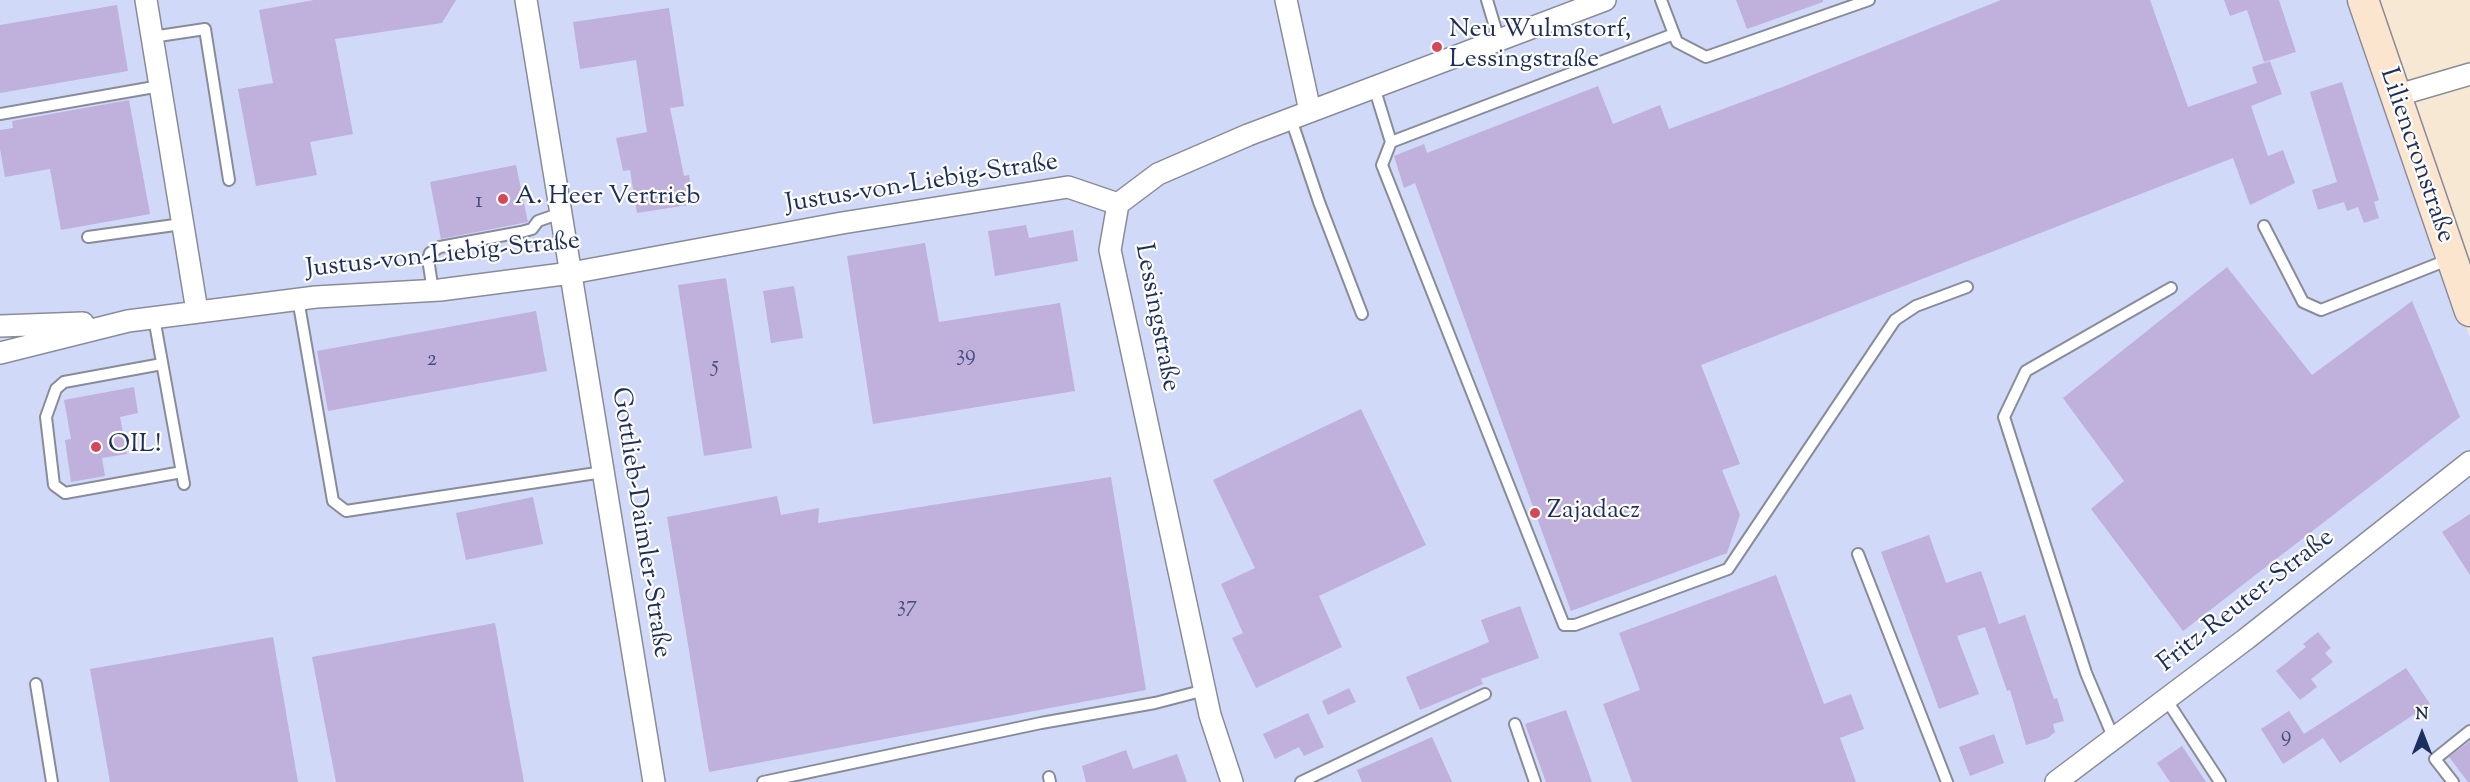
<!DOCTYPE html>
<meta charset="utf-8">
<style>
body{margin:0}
#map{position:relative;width:2470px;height:782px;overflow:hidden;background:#f6e8d3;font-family:"Sorts Mill Goudy",serif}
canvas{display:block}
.north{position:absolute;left:2392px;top:704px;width:60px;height:60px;-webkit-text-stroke:4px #fdfcf7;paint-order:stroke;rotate:0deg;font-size:16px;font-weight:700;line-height:24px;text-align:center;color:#1b2f5e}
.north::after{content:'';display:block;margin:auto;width:21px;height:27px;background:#1b2f5e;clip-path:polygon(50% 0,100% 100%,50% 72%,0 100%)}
</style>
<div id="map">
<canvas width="2470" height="782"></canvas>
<div class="north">N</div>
</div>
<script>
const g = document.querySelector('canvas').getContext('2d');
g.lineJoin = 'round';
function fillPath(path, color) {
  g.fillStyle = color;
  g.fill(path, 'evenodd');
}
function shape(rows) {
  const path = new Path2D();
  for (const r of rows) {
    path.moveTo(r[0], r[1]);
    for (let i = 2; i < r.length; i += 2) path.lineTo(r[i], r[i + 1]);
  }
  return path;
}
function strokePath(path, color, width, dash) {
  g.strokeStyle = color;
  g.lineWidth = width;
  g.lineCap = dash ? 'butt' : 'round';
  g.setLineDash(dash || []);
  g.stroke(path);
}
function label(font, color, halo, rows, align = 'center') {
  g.font = font + ' "Sorts Mill Goudy",serif';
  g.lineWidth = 4.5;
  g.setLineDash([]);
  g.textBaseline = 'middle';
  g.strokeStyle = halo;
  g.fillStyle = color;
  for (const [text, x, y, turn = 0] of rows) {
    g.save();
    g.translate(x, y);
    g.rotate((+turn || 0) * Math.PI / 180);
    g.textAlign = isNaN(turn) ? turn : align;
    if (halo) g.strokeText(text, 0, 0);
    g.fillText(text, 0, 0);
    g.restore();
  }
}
const built = shape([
 [0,0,2355,0,2470,337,2470,782,0,782]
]);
const building = shape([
 [314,0,456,0,442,23,335,39,353,134,310,142,317,175,256,186,238,89,273,83,259,10],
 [1736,0,1823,0,1823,2,1747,29],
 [2001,0,2150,0,2188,107,2257,83,2252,67,2270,61,2282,94,2251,106,2268,156,2283,150,2295,183,2250,205,2233,158,1701,365,1740,464,1722,470,1740,515,1727,553,1571,611,1415,183,1404,188,1394,156,1424,144,1427,153,1598,86,1613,124,1660,105,1669,129,1785,86],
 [2224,0,2279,0,2296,52,2264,62,2247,10,2230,16],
 [117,5,128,71,0,93,0,25],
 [669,8,684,106,670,108,684,176,689,175,694,204,637,213,630,170,623,171,616,138,647,132,636,60,580,69,573,22],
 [2342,82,2379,200,2374,202,2379,218,2364,223,2358,207,2347,211,2344,202,2318,210,2312,190,2337,182,2310,92],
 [129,100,150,214,61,230,50,169,5,177,0,149,0,130,13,128,12,121],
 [516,165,528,222,441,239,430,182],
 [1026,225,1029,238,1073,230,1078,261,995,276,988,231],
 [925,243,939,322,1060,303,1075,391,873,424,847,256],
 [2227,267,2312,375,2412,301,2460,417,2183,631,2091,509,2124,481,2063,398],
 [726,278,752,448,704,456,678,285],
 [794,286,803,338,771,343,763,291],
 [536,311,547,371,328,411,317,351],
 [134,387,138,413,120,417,127,454,102,458,105,476,71,482,65,440,71,439,64,400],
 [1361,409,1426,545,1319,596,1342,647,1256,688,1232,638,1243,633,1221,584,1255,568,1213,480],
 [1111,477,1146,690,709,772,667,517,777,496,781,515,819,508,818,523],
 [533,497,543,544,466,560,456,513],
 [2470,514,2470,575,2442,532],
 [1929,535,1946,583,1981,571,1999,624,2025,615,2054,699,2057,698,2064,721,2053,724,2055,732,2048,738,2026,745,2010,690,2007,691,1985,627,1957,636,1979,694,1939,709,1881,552],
 [1776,575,1824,704,1851,694,1864,729,1840,738,1856,782,1632,782,1603,704,1640,690,1619,633],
 [1520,606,1539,658,1481,679,1483,684,1420,710,1406,677,1489,642,1481,620],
 [495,623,524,782,336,782,312,657],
 [2318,632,2331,648,2325,653,2333,662,2311,679,2317,687,2300,700,2276,671,2306,647,2303,644],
 [273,637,298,782,110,782,90,669],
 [2406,668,2430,704,2340,763,2323,738,2283,764,2261,729,2289,711,2304,734],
 [1349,688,1356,702,1328,715,1322,701],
 [1566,710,1592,782,1546,782,1525,724],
 [1308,713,1324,747,1304,756,1299,747,1275,759,1263,734],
 [1994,734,2004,763,1970,776,1959,747],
 [1432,737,1452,782,1362,782,1357,770],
 [2470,741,2470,782,2468,782,2449,757],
 [2182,746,2206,782,2170,782,2157,763],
 [1126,750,1133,769,1177,754,1187,782,1086,782,1082,766]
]);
const lane = shape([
 [1487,0,1499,40],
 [1661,0,1677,42,1706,57,1869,0],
 [152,37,205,29,229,180],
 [1374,87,1391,142,1382,165,1564,625,1575,625,1728,569,1895,320,1916,306,1967,287],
 [0,114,160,86],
 [1291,119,1319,202,1362,314],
 [1391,142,1674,34],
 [2264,226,2303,302,2321,310,2450,259],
 [88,237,182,224],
 [433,291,428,259,430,253,440,247,521,232,532,229,538,221,561,213],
 [298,299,333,501,346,511,603,472],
 [154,318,184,484],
 [162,364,64,382,56,389,46,417,54,485,65,493,182,472],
 [1858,554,1947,782],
 [36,684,52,782],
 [2166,699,2220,782],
 [1515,724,1535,782],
 [2114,739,2086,673,2004,417,2026,371,2171,288],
 [1049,777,1050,782],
 [763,782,1041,723,1155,703,1205,690],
 [1301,782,1485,694],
 [2453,782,2435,759,2470,731]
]);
const street = shape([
 [146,0,197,311],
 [526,0,654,782],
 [1286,0,1310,111],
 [2395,96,2470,74],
 [0,326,83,323],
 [0,353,128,321,316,297,440,290,571,273,842,223,1068,187,1118,204],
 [1232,782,1210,715,1110,250,1118,204,1158,174,1248,135,1605,0],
 [2056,782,2246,639,2470,462]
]);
const secondary = shape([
 [2363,0,2470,311]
]);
const markers = [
 [1437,47,6,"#d1495b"],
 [503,199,6,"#d1495b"],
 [96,447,6,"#d1495b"],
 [1535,513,6,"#d1495b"]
];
const numberNames = [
 ["1",479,203],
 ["39",966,356],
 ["2",432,361],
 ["5",715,367],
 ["37",907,607],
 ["9",2286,737]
];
const poiNames = [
 ["Neu Wulmstorf,",1449,32],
 ["Lessingstraße",1449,62],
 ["A. Heer Vertrieb",515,199],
 ["OIL!",108,447],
 ["Zajadacz",1547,513]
];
const streetNames = [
 ["Liliencronstraße",2415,156,71],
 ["Justus-von-Liebig-Straße",922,185,-9],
 ["Justus-von-Liebig-Straße",443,257,-6],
 ["Lessingstraße",1155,318,79],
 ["Gottlieb-Daimler-Straße",639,523,81],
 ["Fritz-Reuter-Straße",2247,602,-38]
];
fillPath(built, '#d1d9f9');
fillPath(building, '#bfb0dc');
strokePath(lane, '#888c98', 14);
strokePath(street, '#888c98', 24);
strokePath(secondary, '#888c98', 33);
strokePath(lane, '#fff', 10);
strokePath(street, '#fff', 21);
strokePath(secondary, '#fce5cf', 30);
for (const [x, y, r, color] of markers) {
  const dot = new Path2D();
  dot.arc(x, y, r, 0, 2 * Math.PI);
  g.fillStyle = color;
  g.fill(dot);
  strokePath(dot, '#fdfcf7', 2);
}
label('22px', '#444f7e', null, numberNames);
label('26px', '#1b2f5e', '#fdfcf7', poiNames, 'left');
label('26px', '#1b2f5e', '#fdfcf7', streetNames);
</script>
